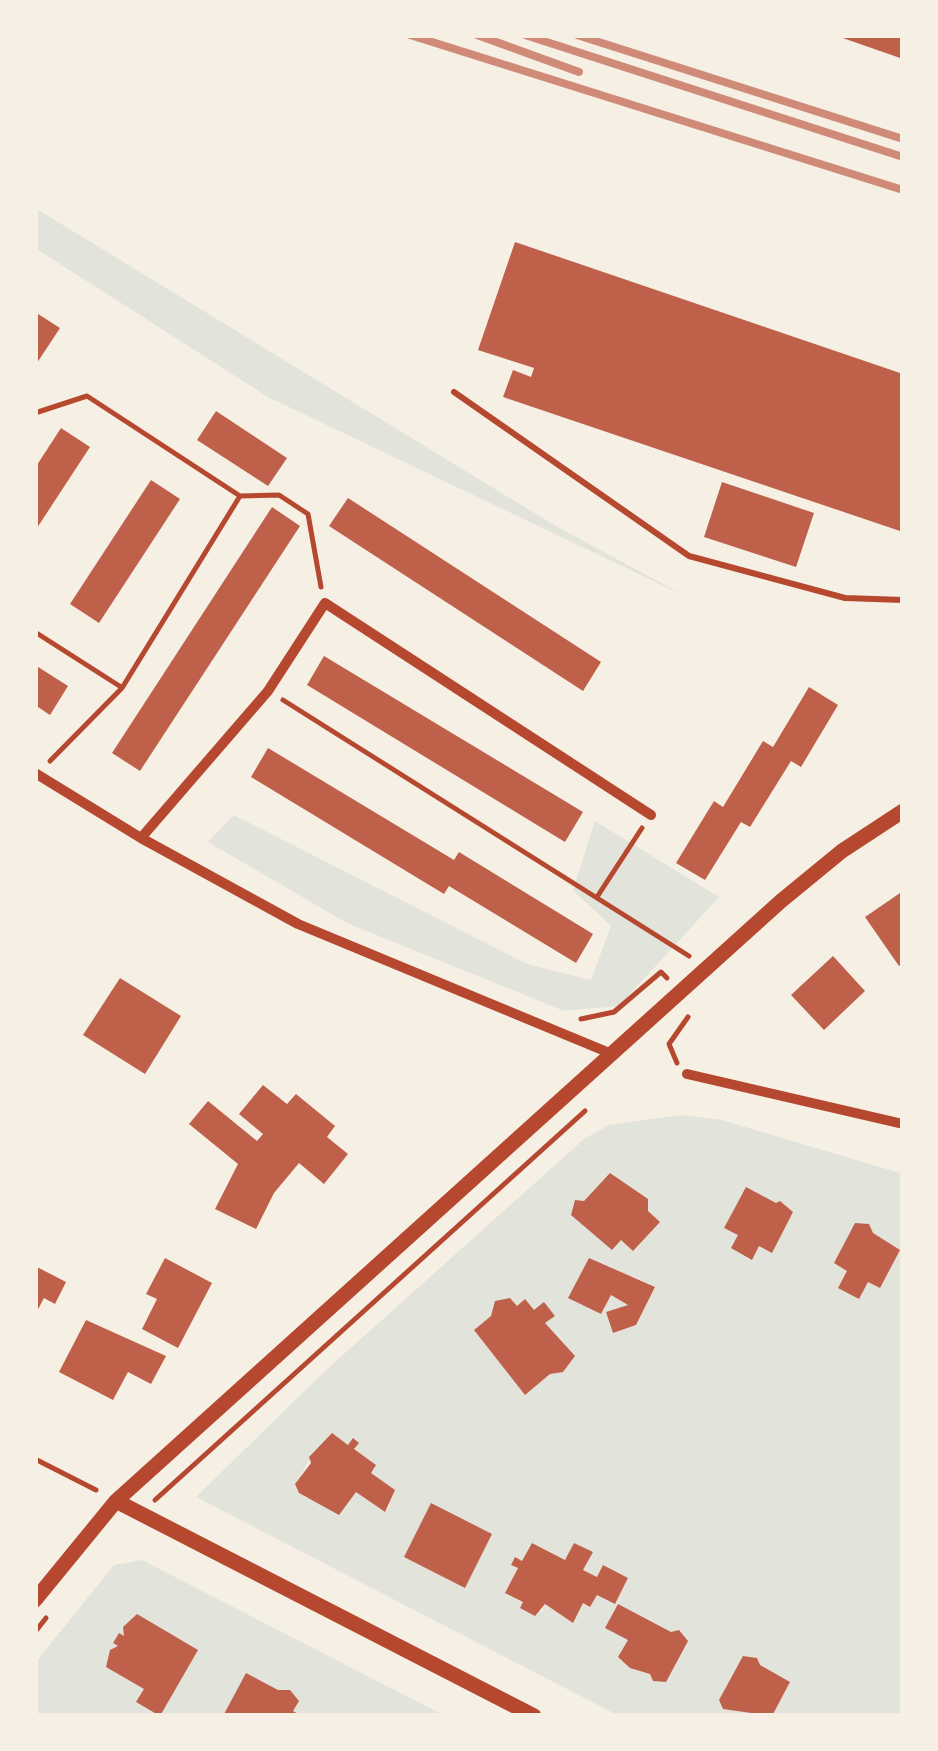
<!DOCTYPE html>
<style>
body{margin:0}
#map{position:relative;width:938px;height:1751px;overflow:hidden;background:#f6efe4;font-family:Overpass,sans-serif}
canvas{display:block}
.frame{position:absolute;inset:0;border:38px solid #f6efe4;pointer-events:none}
</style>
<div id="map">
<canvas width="938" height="1751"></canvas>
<div class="frame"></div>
</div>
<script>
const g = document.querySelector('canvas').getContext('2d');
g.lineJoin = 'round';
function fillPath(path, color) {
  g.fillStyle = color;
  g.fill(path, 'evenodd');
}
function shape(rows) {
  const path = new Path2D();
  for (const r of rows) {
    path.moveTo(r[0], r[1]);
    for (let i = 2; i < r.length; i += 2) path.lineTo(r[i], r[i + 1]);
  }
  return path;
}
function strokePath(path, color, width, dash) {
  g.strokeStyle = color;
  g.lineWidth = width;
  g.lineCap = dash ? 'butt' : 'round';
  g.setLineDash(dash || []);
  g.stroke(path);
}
const green = shape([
 [35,208,554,525,687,597,268,397,35,248],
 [234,815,527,964,591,980,611,926,573,890,595,821,719,897,619,1006,564,1011,347,923,208,842],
 [681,1115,722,1120,903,1174,903,1716,619,1716,196,1497,325,1371,584,1139,609,1125],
 [633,1276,655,1288,636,1325,613,1333,606,1312,628,1305,611,1295,601,1314,569,1298],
 [353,1439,358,1443,354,1449,376,1465,371,1473,391,1503,385,1512,356,1492,306,1498,300,1493,296,1484,314,1451,348,1445],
 [532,1543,565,1560,575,1543,592,1553,583,1570,597,1577,604,1565,628,1579,615,1604,597,1595,590,1607,583,1603,572,1622,545,1604,542,1612,505,1593,518,1568,511,1564,515,1558,522,1561],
 [142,1560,445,1716,35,1716,35,1663,114,1565]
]);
const building = shape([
 [838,35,903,35,903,59,837,36],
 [515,242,903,374,903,532,503,397,513,370,531,377,534,368,478,350],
 [35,312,60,328,35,366],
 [216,411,287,458,268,486,197,440],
 [61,428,90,447,35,531,35,468],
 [151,480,180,499,99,623,70,604],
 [722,482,814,513,796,567,704,537],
 [348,498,601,662,583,691,329,526],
 [272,507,300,526,140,771,112,753],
 [324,656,583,812,565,842,307,685],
 [35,665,68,686,50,715,35,705],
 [809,687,838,705,801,767,791,761,750,827,741,822,705,880,676,863,714,801,723,807,763,741,773,747],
 [268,748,454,860,459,852,593,934,576,963,449,886,444,894,251,777],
 [903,891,903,963,899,966,865,917],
 [833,956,865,991,824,1030,791,995],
 [120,978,181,1016,145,1074,83,1035],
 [263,1085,287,1104,296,1094,335,1126,327,1137,348,1154,324,1184,299,1163,274,1193,256,1229,215,1209,238,1164,189,1124,208,1101,257,1141,263,1134,239,1114],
 [610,1173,648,1199,648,1211,660,1222,633,1251,621,1240,612,1250,571,1215,575,1200,584,1201],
 [746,1187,776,1203,780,1201,793,1212,772,1253,759,1246,752,1260,731,1248,738,1235,724,1228],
 [855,1223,869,1224,873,1233,900,1250,880,1288,868,1282,859,1299,838,1288,847,1271,834,1263],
 [165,1258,212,1283,178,1348,142,1329,157,1299,146,1294],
 [589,1258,655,1287,636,1325,613,1333,606,1312,628,1305,611,1295,601,1314,568,1298],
 [35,1266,66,1282,55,1304,44,1298,35,1315],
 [510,1298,517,1306,525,1299,534,1310,544,1302,555,1316,545,1323,575,1356,563,1372,550,1374,525,1395,474,1330,491,1316,495,1301],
 [86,1320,166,1356,151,1384,128,1372,113,1400,59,1372],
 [332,1433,348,1445,353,1438,359,1443,354,1449,376,1465,371,1473,395,1490,385,1512,356,1492,339,1515,299,1493,295,1484,311,1463,309,1457],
 [431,1503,492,1534,465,1588,404,1557],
 [532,1543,565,1560,574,1543,593,1552,583,1570,597,1577,603,1565,628,1578,615,1604,597,1595,590,1607,583,1603,573,1623,545,1604,535,1616,520,1608,523,1602,505,1593,518,1568,511,1565,515,1557,522,1561],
 [618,1604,671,1632,679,1630,688,1641,666,1682,653,1681,650,1674,630,1668,618,1657,628,1640,605,1628],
 [137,1614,198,1650,160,1716,136,1702,144,1689,106,1667,110,1650,118,1646,113,1643,119,1633,124,1636,123,1627],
 [743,1656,757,1658,760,1665,790,1682,772,1716,723,1709,719,1700],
 [246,1673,278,1690,290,1690,299,1701,293,1711,302,1716,223,1716]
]);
const path = shape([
 [35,413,87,396,240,496,122,688,50,761],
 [240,496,279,495,308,514,321,587],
 [35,632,121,687],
 [283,700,689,956],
 [597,897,642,828],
 [581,1019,614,1012,661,972,667,978],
 [677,1063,669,1044,688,1017],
 [35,1459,96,1490],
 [155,1500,585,1111],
 [35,1632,46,1618]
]);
const service = shape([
 [454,392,689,556,845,598,903,600]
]);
const minor = shape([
 [35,773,141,838,298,924,612,1054],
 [141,838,268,691,325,603,651,815],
 [687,1074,903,1124]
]);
const tertiary = shape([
 [116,1501,534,1716],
 [35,1600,116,1501,781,901,842,851,903,811]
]);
const rail = shape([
 [410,35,903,190],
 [477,35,579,72],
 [525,35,903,157],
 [577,35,903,139]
]);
fillPath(green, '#e2e4dc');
fillPath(building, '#bf614a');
strokePath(path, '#b5482f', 5);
strokePath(service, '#b5482f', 6);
strokePath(minor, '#b5482f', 10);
strokePath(tertiary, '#b5482f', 15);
strokePath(rail, '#cf8b77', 8);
</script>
